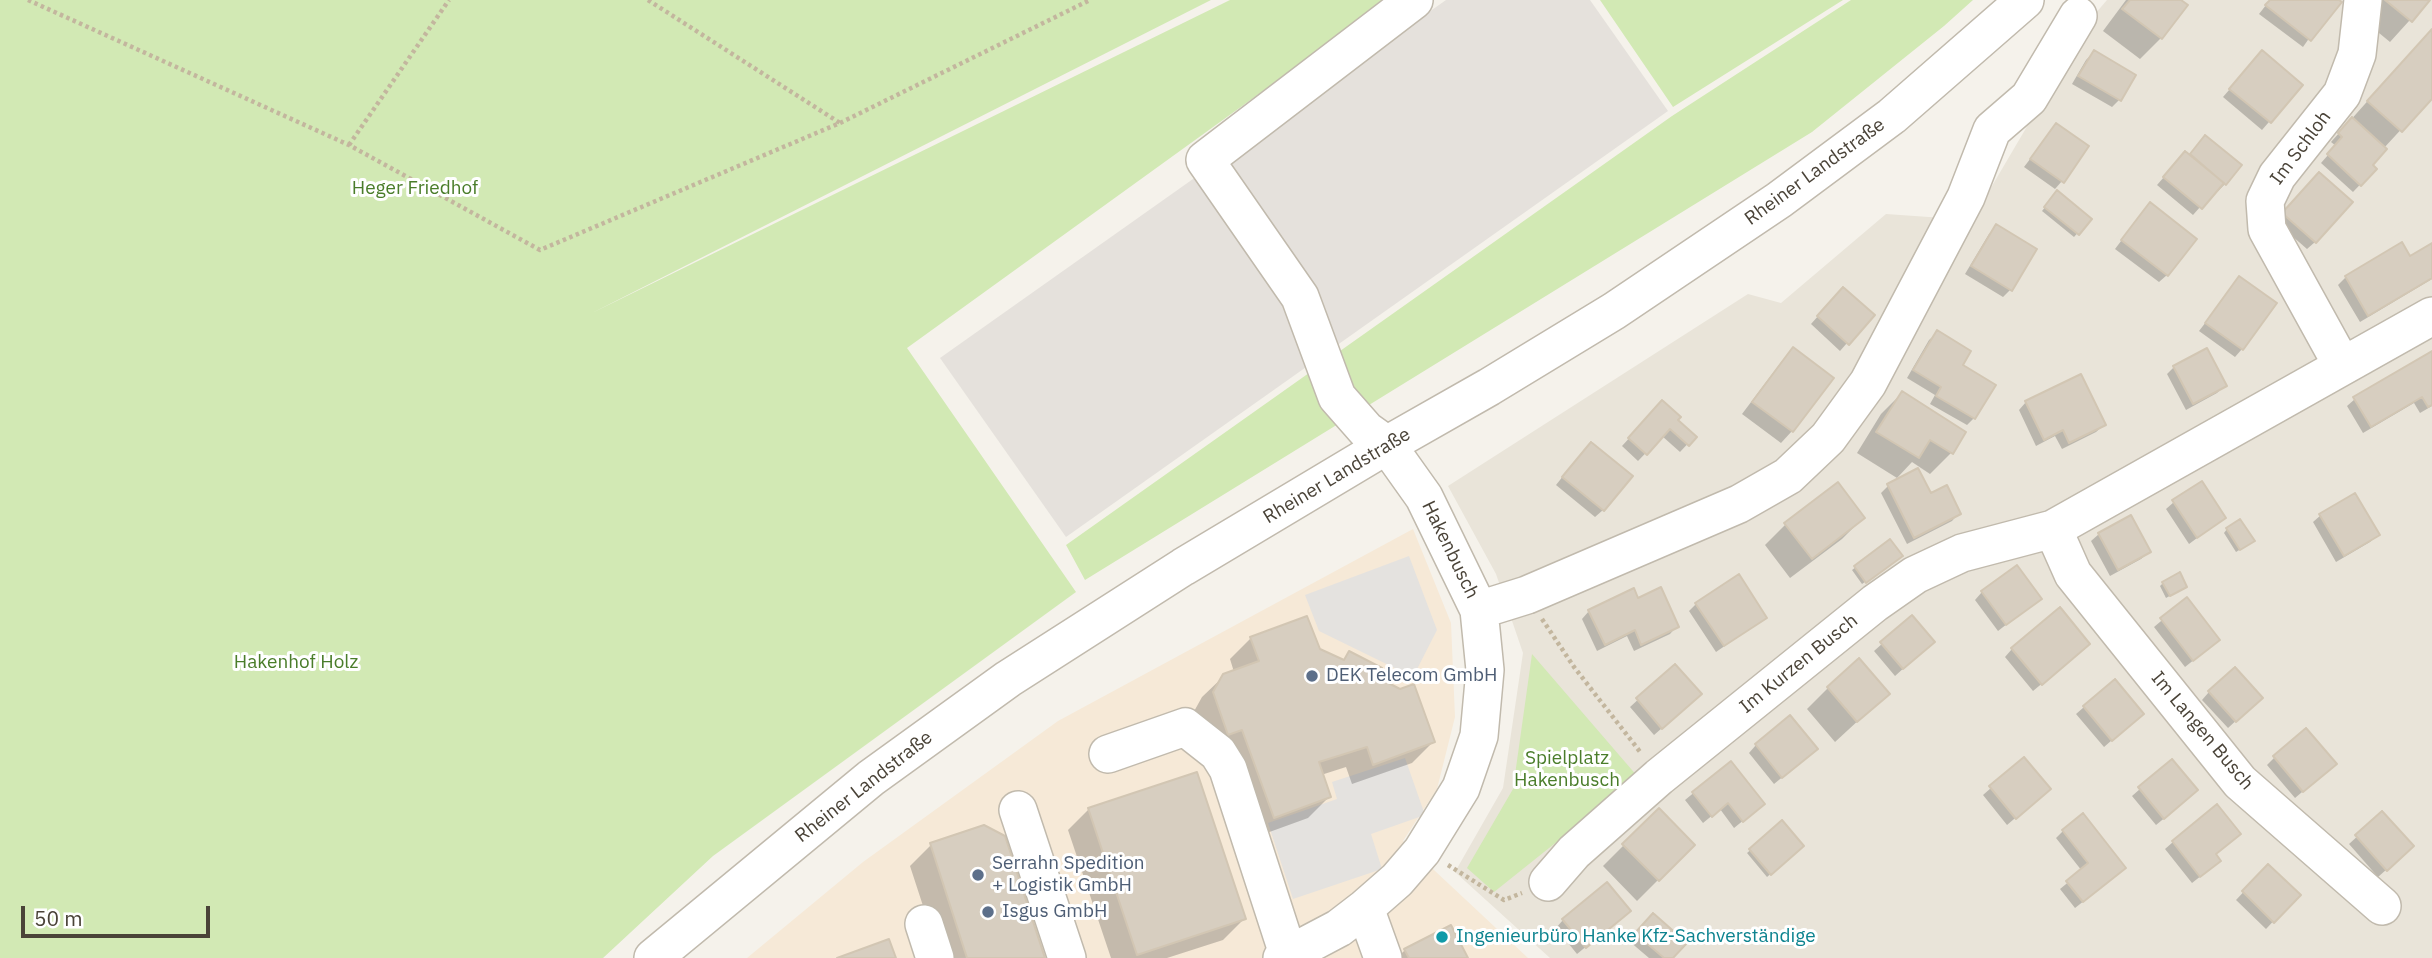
<!DOCTYPE html>
<meta charset="utf-8">
<style>
body{margin:0}
#map{position:relative;width:2432px;height:958px;overflow:hidden;background:#f5f2eb;font-family:"IBM Plex Sans",sans-serif}
canvas{display:block}
.scale{position:absolute;left:21px;top:906px;width:189px;height:32px;box-sizing:border-box;border:4px solid #4a4338;border-top:0;padding-left:9px;font-size:21px;line-height:24px;white-space:nowrap;color:#4a4338;-webkit-text-stroke:5px #fff;paint-order:stroke}
</style>
<div id="map">
<canvas width="2432" height="958"></canvas>
<div class="scale">50 m</div>
</div>
<script>
const g = document.querySelector('canvas').getContext('2d');
g.lineJoin = 'round';
function fillPath(path, color) {
  g.fillStyle = color;
  g.fill(path, 'evenodd');
}
function shape(rows) {
  const path = new Path2D();
  for (const r of rows) {
    path.moveTo(r[0], r[1]);
    for (let i = 2; i < r.length; i += 2) path.lineTo(r[i], r[i + 1]);
  }
  return path;
}
function strokePath(path, color, width, dash) {
  g.strokeStyle = color;
  g.lineWidth = width;
  g.lineCap = dash ? 'butt' : 'round';
  g.setLineDash(dash || []);
  g.stroke(path);
}
function label(font, color, halo, rows, align = 'center') {
  g.font = font + ' "IBM Plex Sans",sans-serif';
  g.lineWidth = 6;
  g.setLineDash([]);
  g.textBaseline = 'middle';
  g.strokeStyle = halo;
  g.fillStyle = color;
  for (const [text, x, y, turn = 0] of rows) {
    g.save();
    g.translate(x, y);
    g.rotate((+turn || 0) * Math.PI / 180);
    g.textAlign = isNaN(turn) ? turn : align;
    if (halo) g.strokeText(text, 0, 0);
    g.fillText(text, 0, 0);
    g.restore();
  }
}
const residential = shape([
 [2107,0,2432,0,2432,958,1550,958,1455,872,1503,788,1523,653,1496,574,1448,486,1748,294,1781,303,1886,214,1972,220,2089,21]
]);
const commercial = shape([
 [1413,529,1451,623,1455,717,1437,789,1403,841,1528,958,747,958,863,862,1058,721]
]);
const industrial = shape([
 [1446,0,1590,0,1668,111,1066,537,940,358]
]);
const green = shape([
 [0,0,1211,0,592,313,1230,0,1389,0,907,348,1076,592,713,856,603,958,0,958],
 [1600,0,1843,0,1673,107],
 [1851,0,1973,0,1944,26,1812,132,1085,580,1066,545,1672,116],
 [1532,654,1638,777,1494,892,1467,868,1513,789]
]);
const parking = shape([
 [1409,556,1437,630,1413,677,1319,631,1305,595],
 [1405,758,1425,815,1371,834,1382,869,1293,899,1268,823,1337,799,1332,782]
]);
const shadow = shape([
 [2126,0,2178,0,2185,5,2161,38,2140,59,2103,31],
 [2270,0,2336,0,2303,47,2259,14],
 [2367,0,2428,0,2390,42,2356,14],
 [2432,29,2432,96,2383,149,2370,165,2375,169,2353,192,2321,163,2336,146,2331,142],
 [2094,52,2119,100,2112,107,2072,84,2086,60],
 [2255,60,2301,85,2262,130,2223,97],
 [2056,125,2062,181,2055,189,2024,167],
 [2198,145,2225,184,2218,191,2216,189,2193,215,2157,185,2178,161,2189,156],
 [2312,182,2315,242,2307,249,2276,222],
 [2054,196,2090,219,2074,237,2042,211],
 [2143,212,2167,275,2159,282,2115,249],
 [1996,227,2010,290,2003,297,1965,274,1989,234],
 [2432,245,2432,279,2360,322,2338,285,2346,277,2410,258],
 [2240,278,2242,349,2235,357,2199,331],
 [1836,296,1847,343,1840,351,1811,324],
 [1937,333,1960,366,1974,418,1967,425,1930,404,1935,395,1907,378,1929,340],
 [1793,349,1792,431,1781,443,1742,414,1782,361],
 [2432,353,2432,406,2420,413,2414,403,2363,433,2347,406,2355,399],
 [2174,367,2225,385,2217,393,2186,410,2167,374],
 [1902,393,1951,453,1930,474,1912,462,1897,478,1857,453,1881,414],
 [2026,402,2104,425,2096,432,2062,449,2055,436,2036,446,2019,410],
 [1655,410,1676,420,1694,437,1680,452,1662,436,1638,461,1622,446],
 [1583,451,1603,510,1595,517,1556,485],
 [1888,486,1930,495,1959,513,1952,521,1907,544,1881,493],
 [2174,502,2224,518,2189,544,2166,509],
 [2321,515,2378,535,2370,542,2336,562,2313,522],
 [1863,518,1842,539,1790,578,1765,545,1786,524],
 [2227,529,2249,544,2236,552,2224,533],
 [2099,534,2149,552,2141,559,2110,576,2091,541],
 [1890,542,1897,559,1862,584,1852,570],
 [2163,583,2182,589,2166,598,2160,586],
 [1982,592,2039,599,1998,631,1975,600],
 [2186,600,2210,647,2185,667,2154,627],
 [1696,604,1765,618,1716,652,1689,611],
 [1589,611,1677,626,1670,634,1634,651,1627,636,1597,651,1582,619],
 [1911,618,1925,649,1895,676,1874,651],
 [1251,638,1319,651,1342,661,1350,653,1433,742,1412,763,1352,784,1346,767,1321,775,1329,797,1308,818,1253,838,1192,715,1202,697,1224,676,1234,672,1230,659],
 [2012,649,2081,651,2033,691,2005,657],
 [1675,666,1692,702,1654,735,1630,707],
 [2114,681,2134,721,2104,747,2076,714],
 [1828,688,1887,694,1835,742,1807,709],
 [2209,692,2253,705,2228,728,2202,700],
 [1756,745,1808,756,1774,784,1749,753],
 [2275,757,2327,771,2295,798,2267,765],
 [2024,759,2041,796,2007,825,1983,795],
 [2172,761,2189,798,2156,825,2132,796],
 [1730,763,1755,811,1734,828,1720,809,1703,823,1685,800],
 [1089,809,1244,919,1223,940,1167,958,1111,958,1068,830],
 [1659,810,1693,845,1637,901,1603,866],
 [2382,814,2404,854,2378,877,2349,844],
 [1782,823,1802,846,1767,877,1747,853],
 [2063,831,2117,875,2075,908,2060,889,2082,871,2056,838],
 [2173,842,2214,855,2211,868,2192,883,2165,849],
 [931,845,1043,958,940,958,910,866],
 [2268,866,2298,895,2266,929,2236,900],
 [1621,918,1577,954,1556,928,1563,920],
 [1646,923,1671,958,1649,958,1629,941],
 [1405,950,1466,958,1397,958]
]);
const building = shape([
 [2130,0,2181,0,2188,5,2162,39,2122,9,2130,0],
 [2270,0,2339,0,2342,2,2311,41,2265,5,2270,0],
 [2385,0,2430,0,2412,22,2385,0],
 [2432,29,2432,99,2402,132,2367,101,2432,29],
 [2094,50,2136,75,2121,101,2078,76,2094,50],
 [2262,50,2303,85,2271,123,2229,89,2262,50],
 [2352,117,2387,149,2373,165,2377,169,2361,186,2327,154,2342,137,2338,133,2352,117],
 [2056,123,2089,146,2064,183,2030,159,2056,123],
 [2205,135,2242,165,2226,185,2190,154,2205,135],
 [2185,151,2224,183,2202,209,2163,177,2185,151],
 [2319,172,2353,202,2316,243,2282,213,2319,172],
 [2057,190,2092,219,2079,235,2044,207,2057,190],
 [2150,202,2197,239,2168,276,2121,240,2150,202],
 [1996,224,2037,249,2012,291,1971,266,1996,224],
 [2402,242,2410,256,2432,243,2432,278,2368,316,2345,276,2402,242],
 [2239,276,2277,303,2243,350,2205,323,2239,276],
 [1843,287,1875,315,1849,345,1817,316,1843,287],
 [1937,330,1971,351,1963,365,1996,385,1975,419,1936,396,1941,387,1913,370,1937,330],
 [1793,347,1834,378,1793,432,1752,402,1793,347],
 [2207,348,2227,386,2193,404,2173,366,2207,348],
 [2432,351,2432,405,2428,407,2422,397,2371,427,2353,397,2432,351],
 [2081,374,2106,425,2069,443,2063,430,2044,440,2025,401,2081,374],
 [1902,391,1966,432,1953,454,1930,440,1919,458,1876,432,1902,391],
 [1662,400,1681,417,1678,420,1697,437,1689,446,1670,429,1647,455,1628,438,1662,400],
 [1591,442,1633,476,1604,511,1562,477,1591,442],
 [1918,468,1931,493,1947,485,1961,514,1914,538,1887,484,1918,468],
 [2202,481,2226,518,2197,538,2172,500,2202,481],
 [1838,482,1865,518,1812,559,1784,523,1838,482],
 [2355,493,2380,535,2344,556,2319,514,2355,493],
 [2131,515,2151,552,2118,570,2098,533,2131,515],
 [2240,519,2255,541,2240,550,2226,528,2240,519],
 [1890,539,1903,556,1866,583,1854,566,1890,539],
 [2017,565,2042,599,2006,625,1981,591,2017,565],
 [2180,572,2187,587,2170,596,2162,582,2180,572],
 [1739,574,1767,618,1724,646,1695,603,1739,574],
 [1661,587,1679,627,1641,645,1635,630,1605,645,1588,610,1634,588,1638,598,1661,587],
 [2187,597,2220,640,2193,661,2160,618,2187,597],
 [2060,607,2090,644,2042,685,2011,648,2060,607],
 [1912,615,1935,642,1903,669,1880,642,1912,615],
 [1307,616,1320,649,1344,660,1349,651,1382,668,1377,677,1400,689,1414,684,1435,742,1373,765,1367,747,1319,762,1331,797,1274,818,1242,730,1228,735,1213,692,1223,674,1259,661,1250,637,1307,616],
 [1859,658,1890,694,1857,722,1827,687,1859,658],
 [1675,664,1702,694,1662,729,1636,698,1675,664],
 [2235,667,2263,698,2236,722,2208,691,2235,667],
 [2115,679,2144,714,2112,741,2083,706,2115,679],
 [1790,715,1818,749,1782,778,1755,744,1790,715],
 [2306,728,2337,764,2303,792,2273,756,2306,728],
 [2024,757,2051,789,2016,819,1989,786,2024,757],
 [2172,759,2198,790,2164,819,2138,787,2172,759],
 [1731,761,1765,804,1743,822,1728,803,1712,817,1692,792,1731,761],
 [1197,772,1246,919,1137,955,1088,808,1197,772],
 [2217,804,2241,834,2216,854,2221,861,2200,877,2172,841,2217,804],
 [1659,808,1695,845,1659,881,1622,844,1659,808],
 [2382,811,2414,846,2387,871,2355,835,2382,811],
 [2083,813,2126,868,2083,902,2066,881,2088,863,2062,830,2083,813],
 [1782,820,1804,846,1771,875,1749,849,1782,820],
 [984,825,1005,836,1045,958,967,958,930,843,984,825],
 [2268,864,2301,895,2274,923,2242,891,2268,864],
 [1607,882,1631,911,1586,948,1562,919,1607,882],
 [1653,913,1687,943,1673,958,1664,958,1635,933,1653,913],
 [1451,925,1468,958,1409,958,1404,949,1451,925],
 [889,939,896,958,837,958,889,939]
]);
const path = shape([
 [28,0,349,145,540,250,840,123,1090,0],
 [648,0,840,123],
 [349,145,449,0],
 [1542,619,1574,667,1641,753],
 [1448,865,1504,900,1522,893]
]);
const minor = shape([
 [2342,365,2267,229,2265,201,2277,176,2342,94,2357,54,2363,0],
 [2053,529,2073,574,2240,782,2382,906],
 [1479,610,1527,595,1739,504,1788,476,1828,438,1868,383,1966,197,1992,130,2029,98,2078,16],
 [1108,754,1185,727,1218,753,1228,769,1288,954],
 [1018,810,1067,958],
 [1548,882,1574,852,1659,777,1875,603,1915,575,1962,553,2053,529,2432,316],
 [1365,908,1383,958],
 [924,924,935,958],
 [653,958,871,778,1008,679,1183,567,1387,445,1489,387,1614,311,1779,200,1892,116,2025,0],
 [1282,958,1339,928,1365,908,1397,880,1422,851,1461,788,1479,736,1485,670,1479,610,1424,497,1387,445,1366,430,1337,397,1300,297,1205,160,1414,0]
]);
const markers = [
 [1312,676,7,"#5c6f8a"],
 [978,875,7,"#5c6f8a"],
 [988,912,7,"#5c6f8a"],
 [1442,937,7,"#0f9aa8"]
];
const streetNames = [
 ["Im Schloh",2301,148,-53],
 ["Rheiner Landstraße",1815,172,-36],
 ["Rheiner Landstraße",1337,476,-31],
 ["Hakenbusch",1450,550,64],
 ["Im Kurzen Busch",1799,664,-39],
 ["Im Langen Busch",2202,731,50],
 ["Rheiner Landstraße",864,787,-38]
];
const parkNames = [
 ["Heger Friedhof",415,189],
 ["Hakenhof Holz",296,663],
 ["Spielplatz",1567,759],
 ["Hakenbusch",1567,781]
];
const serviceNames = [
 ["DEK Telecom GmbH",1326,676],
 ["Serrahn Spedition",992,864],
 ["+ Logistik GmbH",992,886],
 ["Isgus GmbH",1002,912]
];
const cultureNames = [
 ["Ingenieurbüro Hanke Kfz-Sachverständige",1456,937]
];
fillPath(residential, '#e9e4d9');
fillPath(commercial, '#f6e9d7');
fillPath(industrial, '#e5e1dc');
fillPath(green, '#d2e9b4');
fillPath(parking, '#e4e2df');
fillPath(shadow, '#0003');
fillPath(building, '#d7cec0');
strokePath(building, '#d2c6b3', 2);
strokePath(minor, '#c1baad', 40);
strokePath(path, '#c3b69e', 4.5, [3.5, 3.5]);
strokePath(minor, '#fff', 37);
for (const [x, y, r, color] of markers) {
  const dot = new Path2D();
  dot.arc(x, y, r, 0, 2 * Math.PI);
  g.fillStyle = color;
  g.fill(dot);
  strokePath(dot, '#fff', 2.5);
}
label('19px', '#4a4338', '#fff', streetNames);
label('19px', '#4a7d2a', '#fff', parkNames);
label('19px', '#4e5e75', '#fff', serviceNames, 'left');
label('19px', '#0d838f', '#fff', cultureNames, 'left');
</script>
